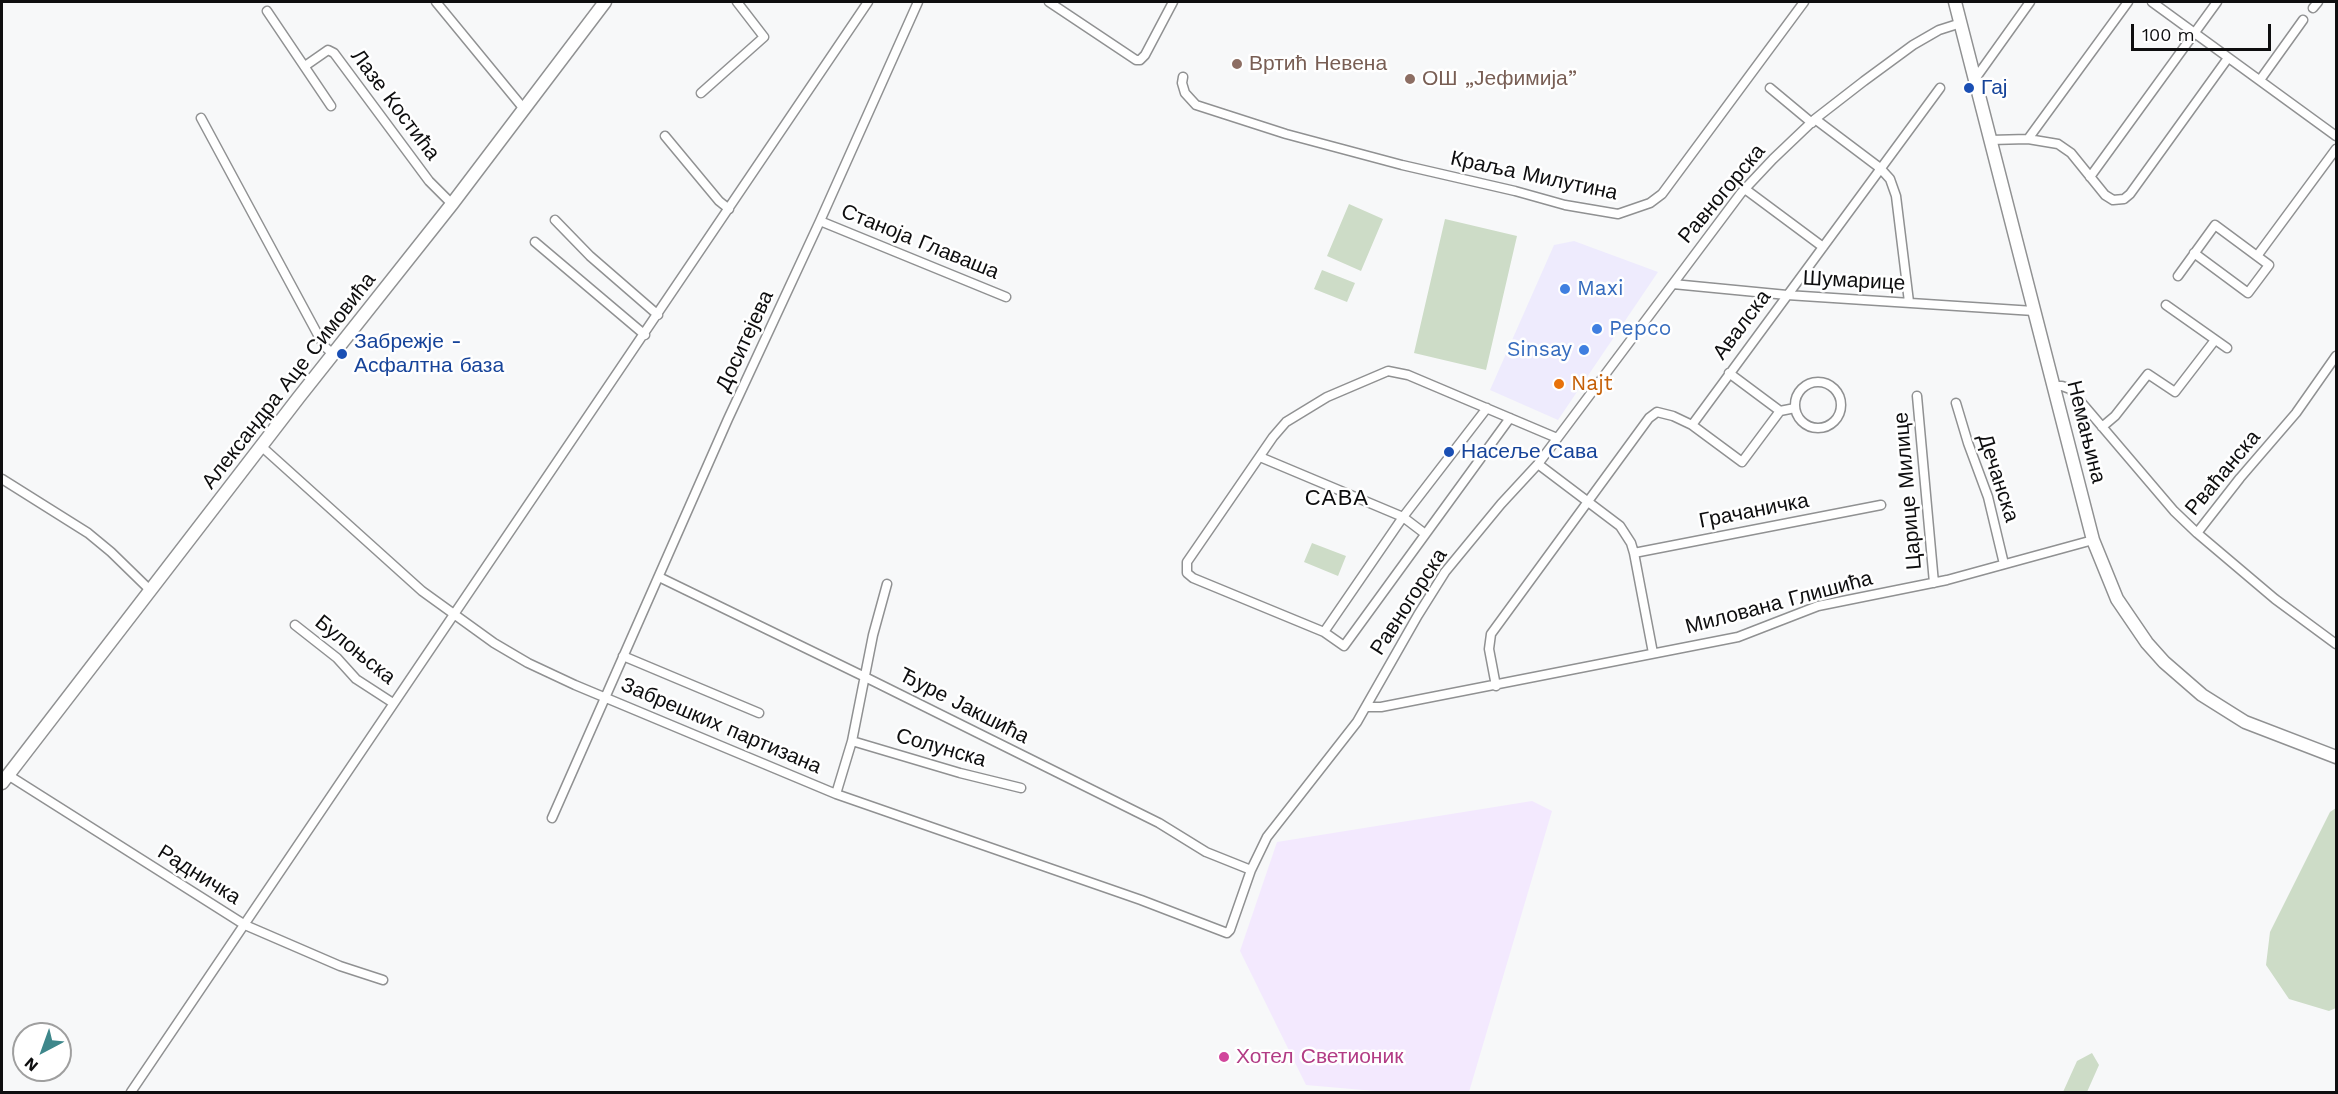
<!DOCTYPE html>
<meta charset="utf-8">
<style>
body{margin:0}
#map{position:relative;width:2338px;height:1094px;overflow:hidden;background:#f7f8f9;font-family:"Work Sans",sans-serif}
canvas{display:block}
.frame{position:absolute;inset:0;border:3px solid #0e0e0f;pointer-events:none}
.north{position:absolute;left:12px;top:1022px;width:60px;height:60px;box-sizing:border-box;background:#fff;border:2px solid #9f9f9f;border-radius:50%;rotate:221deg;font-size:16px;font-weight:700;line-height:24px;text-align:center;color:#0e0e0f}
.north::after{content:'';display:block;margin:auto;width:21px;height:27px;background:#3e878b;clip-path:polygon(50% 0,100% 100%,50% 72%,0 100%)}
.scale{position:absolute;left:2131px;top:24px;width:140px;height:27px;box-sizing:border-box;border:3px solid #0e0e0f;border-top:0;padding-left:8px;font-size:18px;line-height:21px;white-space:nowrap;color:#0e0e0f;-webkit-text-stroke:4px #fff;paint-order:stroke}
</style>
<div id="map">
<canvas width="2338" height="1094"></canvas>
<div class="frame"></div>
<div class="north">N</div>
<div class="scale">100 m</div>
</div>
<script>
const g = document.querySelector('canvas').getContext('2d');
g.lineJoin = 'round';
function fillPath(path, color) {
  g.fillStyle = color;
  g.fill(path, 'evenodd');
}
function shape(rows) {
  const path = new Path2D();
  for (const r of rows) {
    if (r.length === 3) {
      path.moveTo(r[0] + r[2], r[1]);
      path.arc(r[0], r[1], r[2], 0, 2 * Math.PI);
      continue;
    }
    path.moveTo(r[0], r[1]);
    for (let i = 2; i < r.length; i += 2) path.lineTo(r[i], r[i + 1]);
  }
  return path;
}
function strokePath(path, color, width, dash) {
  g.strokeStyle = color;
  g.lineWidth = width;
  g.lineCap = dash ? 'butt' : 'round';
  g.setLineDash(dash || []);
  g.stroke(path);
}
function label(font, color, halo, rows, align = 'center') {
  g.font = font + ' "Work Sans",sans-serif';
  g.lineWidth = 5;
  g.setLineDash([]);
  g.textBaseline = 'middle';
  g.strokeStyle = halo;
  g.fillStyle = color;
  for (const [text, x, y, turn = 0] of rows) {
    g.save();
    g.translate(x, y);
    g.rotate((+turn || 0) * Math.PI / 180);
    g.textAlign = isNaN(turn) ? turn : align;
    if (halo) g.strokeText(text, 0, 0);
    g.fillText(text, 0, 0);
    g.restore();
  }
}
const commercial = shape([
 [1574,241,1658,272,1558,420,1490,390,1554,245]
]);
const industrial = shape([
 [1532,801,1552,811,1469,1092,1386,1092,1306,1085,1240,951,1277,842]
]);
const green = shape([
 [1349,204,1383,219,1361,271,1327,256],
 [1445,219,1517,236,1486,370,1414,353],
 [1322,270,1355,283,1347,302,1314,289],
 [1312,543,1346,556,1338,576,1304,562],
 [2336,808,2336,1008,2329,1011,2289,999,2266,965,2270,932,2330,812],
 [2092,1053,2099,1065,2087,1092,2063,1092,2077,1061]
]);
const street = shape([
 [436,2,524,109],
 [1049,2,1136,60,1140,60,1145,55,1173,2],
 [2152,2,2336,136],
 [2313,8,2318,2],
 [267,11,331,106],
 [305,66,328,50,334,53,429,181,452,204],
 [1183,77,1182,83,1185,93,1196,105,1286,134,1402,165,1515,191,1565,205,1618,214,1650,203,1662,194,1804,2],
 [1975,79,2030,2],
 [2260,80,2303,20],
 [1770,88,1812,123],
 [701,93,764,37,737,2],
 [201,118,324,346,333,354],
 [1815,119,1880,168,1890,179,1896,196,1909,302],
 [665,136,719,201,729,209],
 [2028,139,2128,2],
 [1990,140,2028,139,2058,144,2071,153,2105,195,2113,200,2124,199,2130,194,2228,58],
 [2090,177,2217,2],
 [1745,189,1823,247],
 [555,220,590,256,658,315],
 [820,221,1006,297],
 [535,242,645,335],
 [2257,256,2336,149],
 [2178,276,2215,225,2269,265,2248,293,2194,253],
 [1673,284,1787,295,2034,311],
 [2166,305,2227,348],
 [1729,373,1780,411,1795,408],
 [1818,405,23],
 [2054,386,2062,386,2070,389,2174,511,2197,533,2275,599,2336,644],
 [1917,396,1934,583],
 [1956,403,1968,443,1988,497,2004,564],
 [1510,418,1344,646,1324,632,1193,578,1187,573,1187,562,1273,437,1286,422,1327,397,1388,371,1408,375,1557,438],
 [1692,425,1940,88],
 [2102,427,2115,416,2148,374,2175,392,2215,340],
 [261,446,422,591,494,643,528,663,575,685,836,794,1141,900,1227,933,1230,930,1251,870,1267,837,1357,722,1418,615,1445,572,1501,504,1538,464,1741,193,1773,159,1815,119,1864,81,1913,45,1939,30,1961,23],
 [1260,457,1403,517,1424,533],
 [1538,464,1620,526,1631,543,1634,553,1881,505],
 [2,479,88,533,111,552,151,591],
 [2197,533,2240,478,2296,413,2336,356],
 [1634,553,1653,653],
 [659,577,865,677,1159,823,1206,852,1251,870],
 [295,625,337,658,356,679,393,703],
 [1324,632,1403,517,1487,408],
 [623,656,759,713],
 [1496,686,1489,649,1491,634,1649,418,1657,412,1673,416,1692,425,1742,462,1780,411],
 [1366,707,1381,707,1738,637,1818,606,1947,580,2093,540],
 [852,741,960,773,1021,788],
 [8,775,245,925,340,966,383,980],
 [836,794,852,741,873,635,887,584],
 [552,818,728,419,820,221,918,2],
 [131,1092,868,2]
]);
const secondary = shape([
 [1955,2,2093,540,2117,599,2147,643,2164,662,2202,695,2245,722,2336,757],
 [2,783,299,397,452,204,605,2]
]);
const markers = [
 [1237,64,6,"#8d6e63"],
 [1410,79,6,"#8d6e63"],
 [1969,88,6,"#1a4fb4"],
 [1565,289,6,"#3f7fe0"],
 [1597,329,6,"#3f7fe0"],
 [1584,350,6,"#3f7fe0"],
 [342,354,6,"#1a4fb4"],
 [1559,384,6,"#e8710a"],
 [1449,452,6,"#1a4fb4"],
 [1224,1057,6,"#d1479c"]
];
const educationNames = [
 ["Вртић Невена",1249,64],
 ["ОШ „Јефимија”",1422,79]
];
const transitNames = [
 ["Гај",1981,88],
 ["Забрежје -",354,342],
 ["Асфалтна база",354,366],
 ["Насеље Сава",1461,452]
];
const streetNames = [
 ["Лазе Костића",395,105,53],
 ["Краља Милутина",1534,176,12],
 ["Равногорска",1722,194,-50],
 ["Станоја Главаша",920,242,22],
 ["Шумарице",1854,281,3],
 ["Авалска",1742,325,-53],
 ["Доситејева",745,341,-65],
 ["Александра Аце Симовића",289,381,-52],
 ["Немањина",2086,432,76],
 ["Рваћанска",2223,473,-50],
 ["Дечанска",1998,478,72],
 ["Царице Милице",1908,491,-95],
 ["Грачаничка",1754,511,-11],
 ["Равногорска",1409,602,-57],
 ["Милована Глишића",1779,603,-15],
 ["Булоњска",355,650,39],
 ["Ђуре Јакшића",964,706,27],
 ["Забрешких партизана",721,726,23],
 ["Солунска",941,748,16],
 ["Радничка",199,875,32]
];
const shopNames = [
 ["Maxi",1577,289],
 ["Pepco",1609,329],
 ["Sinsay",1572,350,"right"]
];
const foodNames = [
 ["Najt",1571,384]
];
const hotelNames = [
 ["Хотел Светионик",1236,1057]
];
const neighbourhoodNames = [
 ["САВА",1337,499]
];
fillPath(commercial, '#eeebfd');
fillPath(industrial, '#f3e9fe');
fillPath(green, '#cddcc7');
strokePath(street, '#909192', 11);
strokePath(secondary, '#909192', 15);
strokePath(street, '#fff', 8);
strokePath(secondary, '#fff', 12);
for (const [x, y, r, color] of markers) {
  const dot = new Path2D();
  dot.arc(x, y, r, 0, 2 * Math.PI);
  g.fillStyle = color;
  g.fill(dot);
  strokePath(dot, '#fff', 2);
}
label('21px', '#785e54', '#fff', educationNames, 'left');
label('21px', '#164399', '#fff', transitNames, 'left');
label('21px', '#0e0e0f', '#fff', streetNames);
label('21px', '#366cbe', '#fff', shopNames, 'left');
label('21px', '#c56008', '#fff', foodNames, 'left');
label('21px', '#b23c85', '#fff', hotelNames, 'left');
g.letterSpacing = '1.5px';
label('22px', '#0e0e0f', '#fff', neighbourhoodNames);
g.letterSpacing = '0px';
</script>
